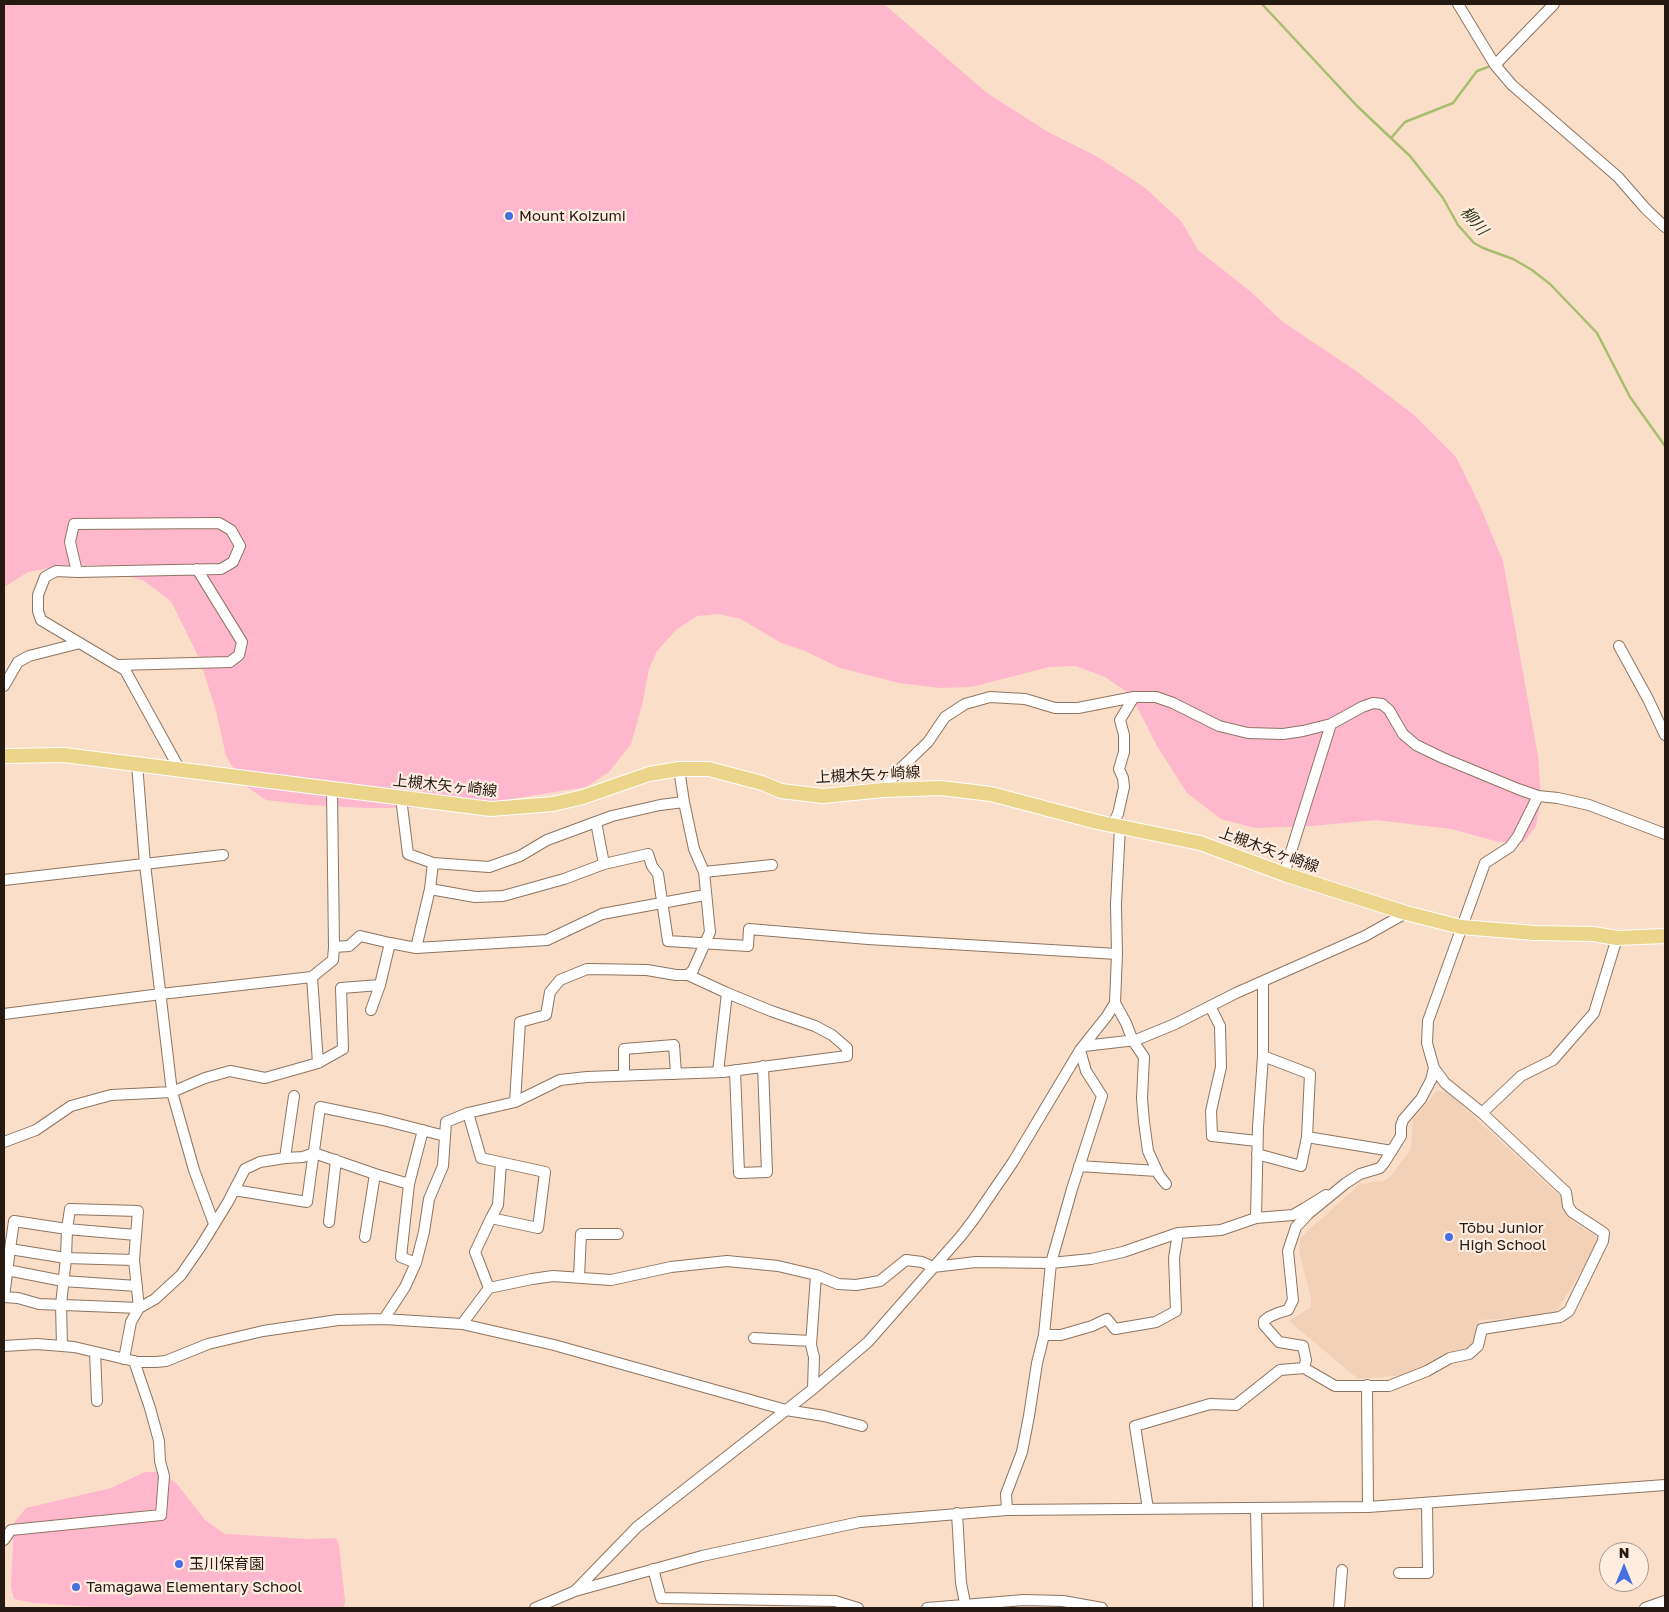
<!DOCTYPE html>
<meta charset="utf-8">
<style>
body{margin:0}
#map{position:relative;width:1669px;height:1612px;overflow:hidden;background:#fadec8;font-family:"Golos Text",sans-serif}
canvas{display:block}
.frame{position:absolute;inset:0;border:5px solid #241a12;pointer-events:none}
.north{position:absolute;left:1599px;top:1542px;width:50px;height:50px;box-sizing:border-box;background:#ffede0;border:1px solid #a7998e;border-radius:50%;rotate:0deg;font-size:14px;font-weight:700;line-height:20px;text-align:center;color:#241a12}
.north::after{content:'';display:block;margin:auto;width:18px;height:22px;background:#4470e2;clip-path:polygon(50% 0,100% 100%,50% 72%,0 100%)}
</style>
<div id="map">
<canvas width="1669" height="1612"></canvas>
<div class="frame"></div>
<div class="north">N</div>
</div>
<script>
const g = document.querySelector('canvas').getContext('2d');
g.lineJoin = 'round';
function fillPath(path, color) {
  g.fillStyle = color;
  g.fill(path, 'evenodd');
}
function shape(rows) {
  const path = new Path2D();
  for (const r of rows) {
    path.moveTo(r[0], r[1]);
    for (let i = 2; i < r.length; i += 2) path.lineTo(r[i], r[i + 1]);
  }
  return path;
}
function strokePath(path, color, width, dash) {
  g.strokeStyle = color;
  g.lineWidth = width;
  g.lineCap = dash ? 'butt' : 'round';
  g.setLineDash(dash || []);
  g.stroke(path);
}
function label(font, color, halo, rows, align = 'center') {
  g.font = font + ' "Golos Text","Noto Sans JP",sans-serif';
  g.lineWidth = 4.5;
  g.setLineDash([]);
  g.textBaseline = 'middle';
  g.strokeStyle = halo;
  g.fillStyle = color;
  for (const [text, x, y, turn = 0] of rows) {
    g.save();
    g.translate(x, y);
    g.rotate((+turn || 0) * Math.PI / 180);
    g.textAlign = isNaN(turn) ? turn : align;
    if (halo) g.strokeText(text, 0, 0);
    g.fillText(text, 0, 0);
    g.restore();
  }
}
const built = shape([
 [1437,1091,1447,1092,1562,1198,1567,1214,1572,1221,1595,1235,1599,1239,1597,1246,1556,1312,1548,1316,1479,1320,1475,1345,1468,1350,1446,1353,1416,1374,1358,1379,1289,1321,1311,1307,1311,1299,1299,1251,1300,1238,1360,1184,1383,1181,1390,1177,1411,1149,1413,1119]
]);
const green = shape([
 [4,4,884,4,987,93,1048,132,1096,156,1144,187,1181,221,1198,250,1251,292,1283,322,1356,371,1414,415,1456,457,1480,506,1503,561,1538,756,1541,801,1536,826,1524,842,1499,842,1451,829,1376,820,1312,826,1255,828,1221,819,1187,793,1157,746,1131,695,1105,677,1076,666,1049,667,971,687,940,688,899,683,840,668,805,651,781,643,741,619,718,614,697,616,677,629,657,651,649,669,642,705,631,744,609,772,586,787,461,807,366,808,310,805,266,800,243,784,226,756,216,711,200,660,171,601,144,581,96,565,55,567,28,572,4,587],
 [145,1472,162,1472,177,1484,205,1520,225,1534,309,1539,336,1538,339,1545,345,1601,344,1608,109,1608,34,1603,14,1599,11,1587,14,1523,26,1508,111,1488]
]);
const stream = shape([
 [1262,4,1357,106,1410,156,1443,198,1458,225,1474,243,1483,248,1513,259,1532,270,1550,284,1597,333,1630,397,1665,446],
 [1538,14,1547,4],
 [1391,138,1405,122,1453,103,1477,71,1488,67]
]);
const minor = shape([
 [1458,4,1495,65,1512,85,1618,177,1645,208,1665,227],
 [1495,65,1554,4],
 [77,572,70,542,74,524,219,523,231,530,240,546,233,562,221,569,77,572,56,571,45,577,38,595,38,611,41,620,125,670,180,770],
 [1619,646,1648,699,1665,735],
 [118,665,230,662,239,655,242,642,197,569],
 [4,686,18,662,29,656,80,643],
 [137,764,145,864,172,1092,194,1170,214,1224],
 [679,769,684,802,694,849,704,872,710,932,693,970,688,975],
 [883,790,900,769,928,742,945,717,965,704,990,697,1025,699,1055,708,1078,708,1134,697,1156,697,1173,703,1219,726,1248,733,1283,734,1303,731,1331,724,1362,707,1373,703,1382,704,1389,710,1403,734,1416,745,1443,758,1518,789,1538,796,1558,798,1589,805,1665,834],
 [401,798,408,854,433,863,489,867,520,856,547,840,612,816,660,805,684,802],
 [1112,825,1118,814,1124,787,1123,778,1119,769,1124,752,1124,735,1120,720,1134,697],
 [433,863,430,889,416,948,547,940,602,914,705,895],
 [604,864,648,854,652,866,658,874,668,941,748,946,749,929,868,939,1117,954],
 [704,872,772,865],
 [1284,874,1331,724],
 [4,880,223,855],
 [430,889,475,897,503,896,564,879,604,864,596,822],
 [334,947,349,946,360,936,390,943],
 [1115,1003,1126,1023,1133,1041,1144,1057,1142,1098,1144,1122,1148,1151,1159,1175,1166,1184],
 [1210,1006,1220,1026,1221,1067,1211,1111,1212,1136,1257,1141],
 [371,1010,380,985],
 [4,1014,161,994,312,977,333,960,334,947,332,790],
 [1084,1046,1136,1040,1175,1024,1236,993,1365,936,1406,913],
 [318,1063,343,1049,341,988,380,985,390,943,416,948],
 [735,1070,739,1173,767,1172,763,1066],
 [718,1072,727,993],
 [624,1076,624,1049,674,1045,676,1074],
 [468,1113,481,1158,545,1172,538,1228,491,1218,475,1252,489,1288],
 [1482,1113,1521,1076,1553,1060,1594,1013,1617,938],
 [1307,1137,1392,1151],
 [4,1142,36,1130,71,1106,111,1095,172,1092,205,1078,230,1071,265,1078,318,1063,312,977],
 [1257,1154,1301,1166,1307,1137,1310,1074,1263,1056],
 [285,1158,303,1157,314,1153,375,1174,409,1184,423,1130],
 [1079,1166,1157,1171],
 [409,1184,401,1257,416,1263],
 [234,1190,307,1202,320,1107,383,1120,445,1136],
 [491,1218,498,1205,501,1163],
 [1256,1218,1258,1127,1263,1056,1263,982],
 [329,1222,336,1160],
 [365,1237,375,1174],
 [7,1270,63,1281,137,1286],
 [579,1277,581,1234,618,1234],
 [4,1297,18,1298,39,1304,139,1308,155,1299,181,1275,201,1246,228,1202,245,1169,260,1162,285,1158,294,1096],
 [4,1297,10,1249],
 [384,1319,405,1287,416,1263,424,1232,429,1199,443,1166,446,1122,468,1113,515,1102,560,1080,587,1077,723,1072,847,1056,847,1048,832,1035,815,1026,771,1011,727,993,688,975,676,975,647,970,587,969,560,980,550,992,546,1015,520,1022,515,1102],
 [462,1324,489,1288,532,1279,553,1276,611,1280,671,1267,727,1261,778,1266,816,1275,838,1284,856,1285,880,1281,906,1260,922,1262,933,1267,976,1262,1051,1263,1091,1259,1123,1252,1178,1233,1221,1230,1256,1218,1293,1215,1305,1208,1326,1195,1330,1196],
 [1044,1335,1061,1335,1092,1326,1107,1319,1115,1329,1156,1322,1176,1311,1174,1258,1178,1233],
 [754,1338,811,1341],
 [4,1346,37,1344,74,1347,138,1362,156,1362,166,1361,208,1344,263,1331,338,1320,384,1319,462,1324,554,1345,786,1410,824,1416,862,1426],
 [62,1346,61,1305,66,1258,67,1229,70,1209,138,1211,134,1260,66,1258,10,1249,14,1221,67,1229,136,1235],
 [95,1352,97,1401],
 [124,1359,131,1322,139,1308,134,1260],
 [1304,1368,1306,1360,1303,1346,1279,1342,1264,1325,1264,1321,1269,1317,1278,1313,1288,1310,1293,1300,1288,1251,1296,1227,1308,1214,1346,1183,1360,1174,1380,1168,1384,1163,1401,1136,1401,1126,1403,1120,1421,1099,1431,1080,1434,1068],
 [1367,1385,1368,1507],
 [813,1389,814,1357,811,1345,816,1275],
 [1256,1508,1258,1608],
 [1148,1509,1135,1426,1210,1404,1236,1405,1280,1370,1304,1368,1335,1386,1389,1386,1427,1371,1450,1358,1469,1354,1478,1346,1482,1329,1560,1317,1569,1311,1603,1241,1604,1233,1572,1212,1568,1206,1566,1192,1482,1113,1445,1083,1434,1068,1427,1043,1428,1021,1485,863,1510,847,1518,836,1538,796],
 [1007,1510,1006,1494,1022,1452,1029,1416,1037,1363,1044,1335,1051,1263,1072,1189,1102,1096,1086,1071,1080,1050],
 [957,1513,961,1583,966,1608],
 [4,1540,11,1530,161,1515,164,1476,160,1461,159,1441,150,1408,134,1361],
 [653,1569,661,1598,835,1601,858,1608],
 [1399,1573,1428,1573,1427,1503],
 [575,1591,637,1527,813,1389,868,1342,961,1236,974,1219,1013,1162,1080,1050,1107,1016,1115,1003,1117,954,1116,904,1120,827],
 [535,1608,575,1591,702,1556,860,1522,1007,1510,1368,1507,1665,1485],
 [927,1608,1024,1600,1063,1601,1102,1608],
 [1339,1608,1342,1570],
 [1645,1608,1665,1601]
]);
const major = shape([
 [4,756,64,755,491,809,553,804,583,797,649,774,679,769,709,769,762,783,781,791,823,796,883,790,941,788,991,794,1097,822,1200,843,1284,874,1406,913,1461,927,1535,933,1593,934,1617,938,1665,936]
]);
const markers = [
 [509,216,5,"#4470e2"],
 [1449,1237,5,"#4470e2"],
 [179,1564,5,"#4470e2"],
 [76,1587,5,"#4470e2"]
];
const poiNames = [
 ["Mount Koizumi",519,216],
 ["Tōbu Junior",1459,1228],
 ["High School",1459,1245],
 ["玉川保育園",189,1564],
 ["Tamagawa Elementary School",86,1587]
];
const streetNames = [
 ["上槻木矢ヶ崎線",868,775,-3],
 ["上槻木矢ヶ崎線",445,786,6],
 ["上槻木矢ヶ崎線",1269,850,20]
];
const waterNames = [
 ["柳川",1474,221,49]
];
fillPath(built, '#f3d1b7');
fillPath(green, '#ffb7ce');
strokePath(stream, '#a7bd70', 2.5);
strokePath(minor, '#8e7561', 12);
strokePath(major, '#fff', 16);
strokePath(minor, '#fff', 10);
strokePath(major, '#ecd58a', 14);
for (const [x, y, r, color] of markers) {
  const dot = new Path2D();
  dot.arc(x, y, r, 0, 2 * Math.PI);
  g.fillStyle = color;
  g.fill(dot);
  strokePath(dot, '#ffede0', 2);
}
label('15px', '#241a12', '#ffede0', poiNames, 'left');
label('15px', '#241a12', '#ffede0', streetNames);
label('italic 16px', '#2d3615', '#ffede0', waterNames);
</script>
